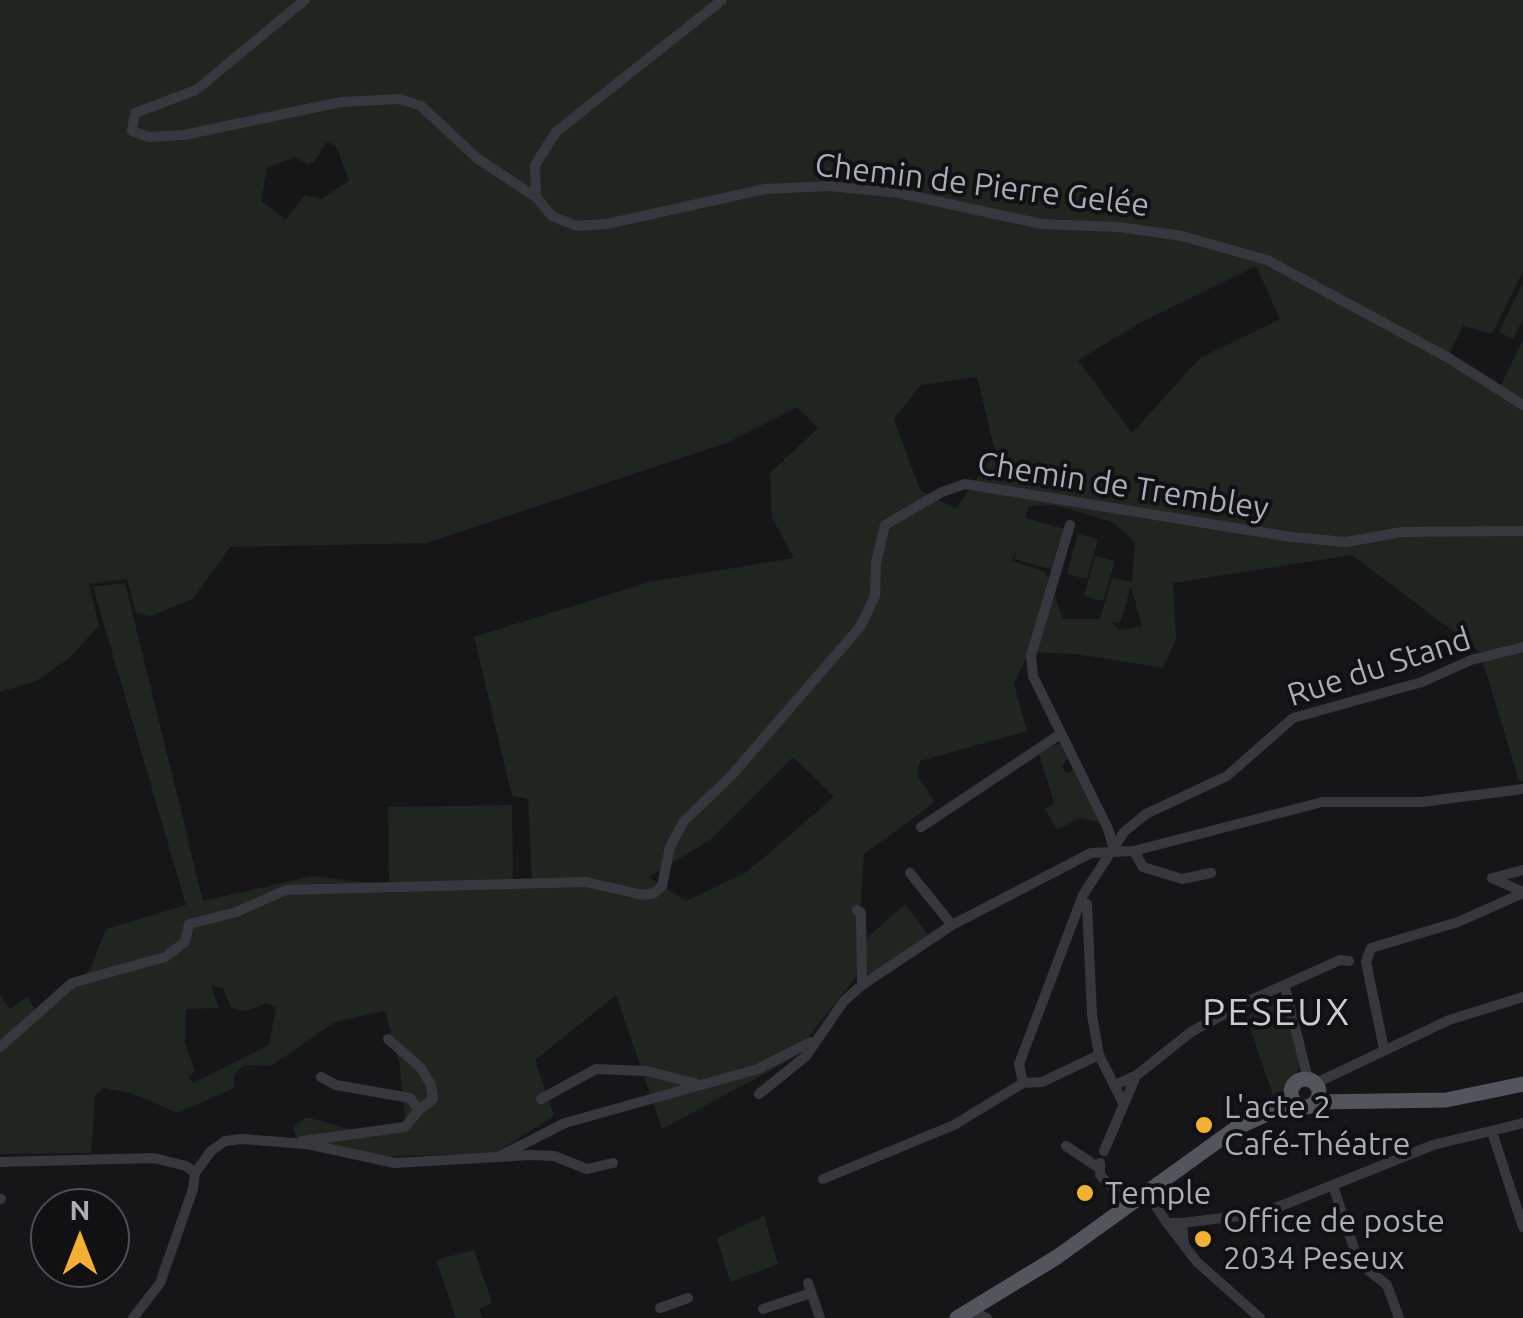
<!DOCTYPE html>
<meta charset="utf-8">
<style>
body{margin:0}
#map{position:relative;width:1523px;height:1318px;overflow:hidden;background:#161618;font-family:Ubuntu,sans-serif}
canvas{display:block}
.north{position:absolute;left:30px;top:1188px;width:100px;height:100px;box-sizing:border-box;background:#111113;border:2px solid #4d4f55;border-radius:50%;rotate:0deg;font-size:28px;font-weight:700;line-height:40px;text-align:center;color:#a8adb8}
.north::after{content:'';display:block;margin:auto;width:35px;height:45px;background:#f2b134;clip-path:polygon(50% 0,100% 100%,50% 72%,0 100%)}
</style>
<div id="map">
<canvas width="1523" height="1318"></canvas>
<div class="north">N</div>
</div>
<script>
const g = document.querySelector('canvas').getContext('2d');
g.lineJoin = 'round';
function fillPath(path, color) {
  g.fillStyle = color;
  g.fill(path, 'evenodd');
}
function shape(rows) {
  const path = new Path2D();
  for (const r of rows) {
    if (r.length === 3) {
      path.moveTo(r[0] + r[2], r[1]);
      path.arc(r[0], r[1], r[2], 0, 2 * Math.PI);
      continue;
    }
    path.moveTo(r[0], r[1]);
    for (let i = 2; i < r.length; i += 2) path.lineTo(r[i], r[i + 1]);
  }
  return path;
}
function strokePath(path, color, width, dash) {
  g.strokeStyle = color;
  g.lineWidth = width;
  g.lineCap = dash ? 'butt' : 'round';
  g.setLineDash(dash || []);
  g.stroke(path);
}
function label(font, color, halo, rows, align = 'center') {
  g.font = font + ' Ubuntu,sans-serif';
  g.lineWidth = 8;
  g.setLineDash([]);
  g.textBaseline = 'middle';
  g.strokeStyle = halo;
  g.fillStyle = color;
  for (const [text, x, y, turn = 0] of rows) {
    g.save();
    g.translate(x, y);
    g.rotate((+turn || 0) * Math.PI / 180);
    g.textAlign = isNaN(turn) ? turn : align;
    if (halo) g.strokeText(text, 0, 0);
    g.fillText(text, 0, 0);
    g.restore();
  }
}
const green = shape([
 [0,0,1523,0,1523,271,1492,334,1463,326,1446,361,1498,391,1523,340,1523,781,1519,781,1480,652,1352,555,1173,583,1176,639,1163,668,1076,654,1029,652,1014,684,1027,731,920,761,917,775,935,802,864,854,856,977,790,1060,662,1129,616,995,535,1060,554,1116,495,1153,366,1157,296,1139,293,1126,306,1117,361,1132,406,1124,399,1062,385,1011,335,1022,271,1066,244,1065,234,1075,234,1088,177,1113,131,1093,104,1088,95,1096,91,1153,0,1154,0,995,10,1009,28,996,35,1011,90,970,106,929,186,905,93,587,125,583,203,901,312,876,389,885,532,882,528,799,512,796,474,637,649,582,794,558,772,518,770,473,818,428,797,407,729,442,427,543,230,547,193,599,151,616,136,613,127,579,89,584,99,626,68,659,36,681,0,692],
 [327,142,336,146,349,181,321,199,305,195,286,219,261,201,267,168,295,157,307,164,314,162],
 [1256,266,1280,319,1200,358,1132,433,1078,360,1138,324],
 [977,377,995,452,956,509,920,490,894,419,921,385],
 [1054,505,1113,522,1135,542,1132,582,1112,578,1100,619,1063,619,1046,572,1012,561,1017,546,1014,559,1054,570,1065,529,1025,518,1029,506],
 [1131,586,1142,626,1120,630,1110,621,1120,623],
 [793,757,834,797,747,872,686,901,649,877,710,840],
 [211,986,223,988,231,1008,247,1011,266,1003,276,1007,269,1045,193,1083,189,1077,195,1071,185,1043,186,1009,219,1008],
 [1523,282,1523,319,1513,339,1499,332],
 [1078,534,1098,539,1087,579,1067,574],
 [1095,556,1115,561,1103,601,1084,596],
 [1060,743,1067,759,1062,766,1066,773,1073,770,1099,822,1079,818,1057,830,1045,809,1054,803,1039,753],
 [512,805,513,881,389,883,388,807],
 [905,904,928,935,868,975,861,943],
 [1286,998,1300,1067,1275,1101,1246,1016],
 [764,1216,778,1264,730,1282,717,1238],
 [474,1250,492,1303,479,1309,482,1318,456,1318,436,1260]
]);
const minor = shape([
 [305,0,196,90,135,113,132,131,149,137,184,135,341,102,400,99,421,106,478,159,536,197,552,216,576,226,607,224,765,189,829,186,899,193,1041,224,1119,227,1182,236,1267,260,1447,357,1523,405],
 [536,197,535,165,556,132,722,0],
 [1070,525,1031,656,1033,676,1108,829,1114,849],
 [921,827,1059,735],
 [1134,851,1143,867,1182,879,1211,873],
 [910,873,952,925],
 [1492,878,1523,892],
 [1493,878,1523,870],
 [1087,904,1092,1015,1099,1055,1122,1101],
 [857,910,861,913,862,985],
 [1285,987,1308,1079],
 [388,1039,421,1068,431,1085,433,1099,419,1110],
 [0,1047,72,983,165,957,185,942,189,924,236,912,286,890,586,882,643,895,654,893,662,886,670,847,684,821,731,776,860,627,875,596,876,563,885,525,942,492,965,484,1291,537,1346,542,1402,532,1523,531],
 [1384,1049,1366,962,1371,948,1458,922,1523,893],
 [1023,1083,1019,1064,1083,895,1124,832,1146,814,1227,776,1293,718,1422,682,1471,660,1523,647],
 [1023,1083,1042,1082,1099,1055],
 [1316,1083,1449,1020,1523,997],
 [1115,1085,1137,1075,1191,1032,1244,1003,1340,960,1349,961],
 [759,1094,806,1056,844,1001,862,985,952,925,1091,853,1134,851,1322,802,1422,802,1523,789],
 [541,1099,596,1069,647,1071,701,1085],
 [1492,1132,1523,1227],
 [302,1141,405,1127,419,1110,410,1098,336,1085,321,1077],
 [1066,1146,1099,1168],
 [1104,1151,1136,1076],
 [500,1156,565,1123,758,1069,811,1042],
 [0,1162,154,1158,186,1166,195,1173],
 [1100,1163,1100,1175,1128,1204],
 [195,1173,211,1151,225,1141,242,1139,307,1144,395,1163,531,1155,554,1156,587,1169,613,1163],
 [823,1179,954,1125,1023,1083],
 [1333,1186,1359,1263,1387,1285,1399,1318],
 [1146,1191,1167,1223],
 [0,1199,1,1199],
 [1182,1223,1167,1223,1197,1262,1260,1318],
 [1184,1244,1182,1223,1263,1213,1433,1145,1523,1123],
 [808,1283,820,1318],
 [660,1308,688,1298],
 [763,1309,811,1293],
 [966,1316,978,1314,987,1318],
 [133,1318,160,1283,193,1189,195,1173]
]);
const primary = shape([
 [1305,1093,14],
 [1317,1102,1446,1100,1523,1084],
 [957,1318,1057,1257,1236,1128,1294,1102]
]);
const markers = [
 [1204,1125,10,"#f2b134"],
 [1085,1193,10,"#f2b134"],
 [1203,1239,10,"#f2b134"]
];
const streetNames = [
 ["Chemin de Pierre Gelée",982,185,7],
 ["Chemin de Trembley",1123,486,9],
 ["Rue du Stand",1379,667,-18]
];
const poiNames = [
 ["L'acte 2",1224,1107],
 ["Café-Théatre",1224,1144],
 ["Temple",1105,1193],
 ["Office de poste",1223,1221],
 ["2034 Peseux",1223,1258]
];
const quarterNames = [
 ["PESEUX",1277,1012]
];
fillPath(green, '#1e261f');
strokePath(minor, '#37383d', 10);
strokePath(primary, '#53555c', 15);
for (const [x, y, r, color] of markers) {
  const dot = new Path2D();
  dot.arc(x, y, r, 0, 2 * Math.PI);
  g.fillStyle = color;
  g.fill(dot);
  strokePath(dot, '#111113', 4);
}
label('32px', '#a8adb8', '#111113', streetNames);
label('32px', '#a8adb8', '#111113', poiNames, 'left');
g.letterSpacing = '2.5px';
label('38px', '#c9ccd4', '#111113', quarterNames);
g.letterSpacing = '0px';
</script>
